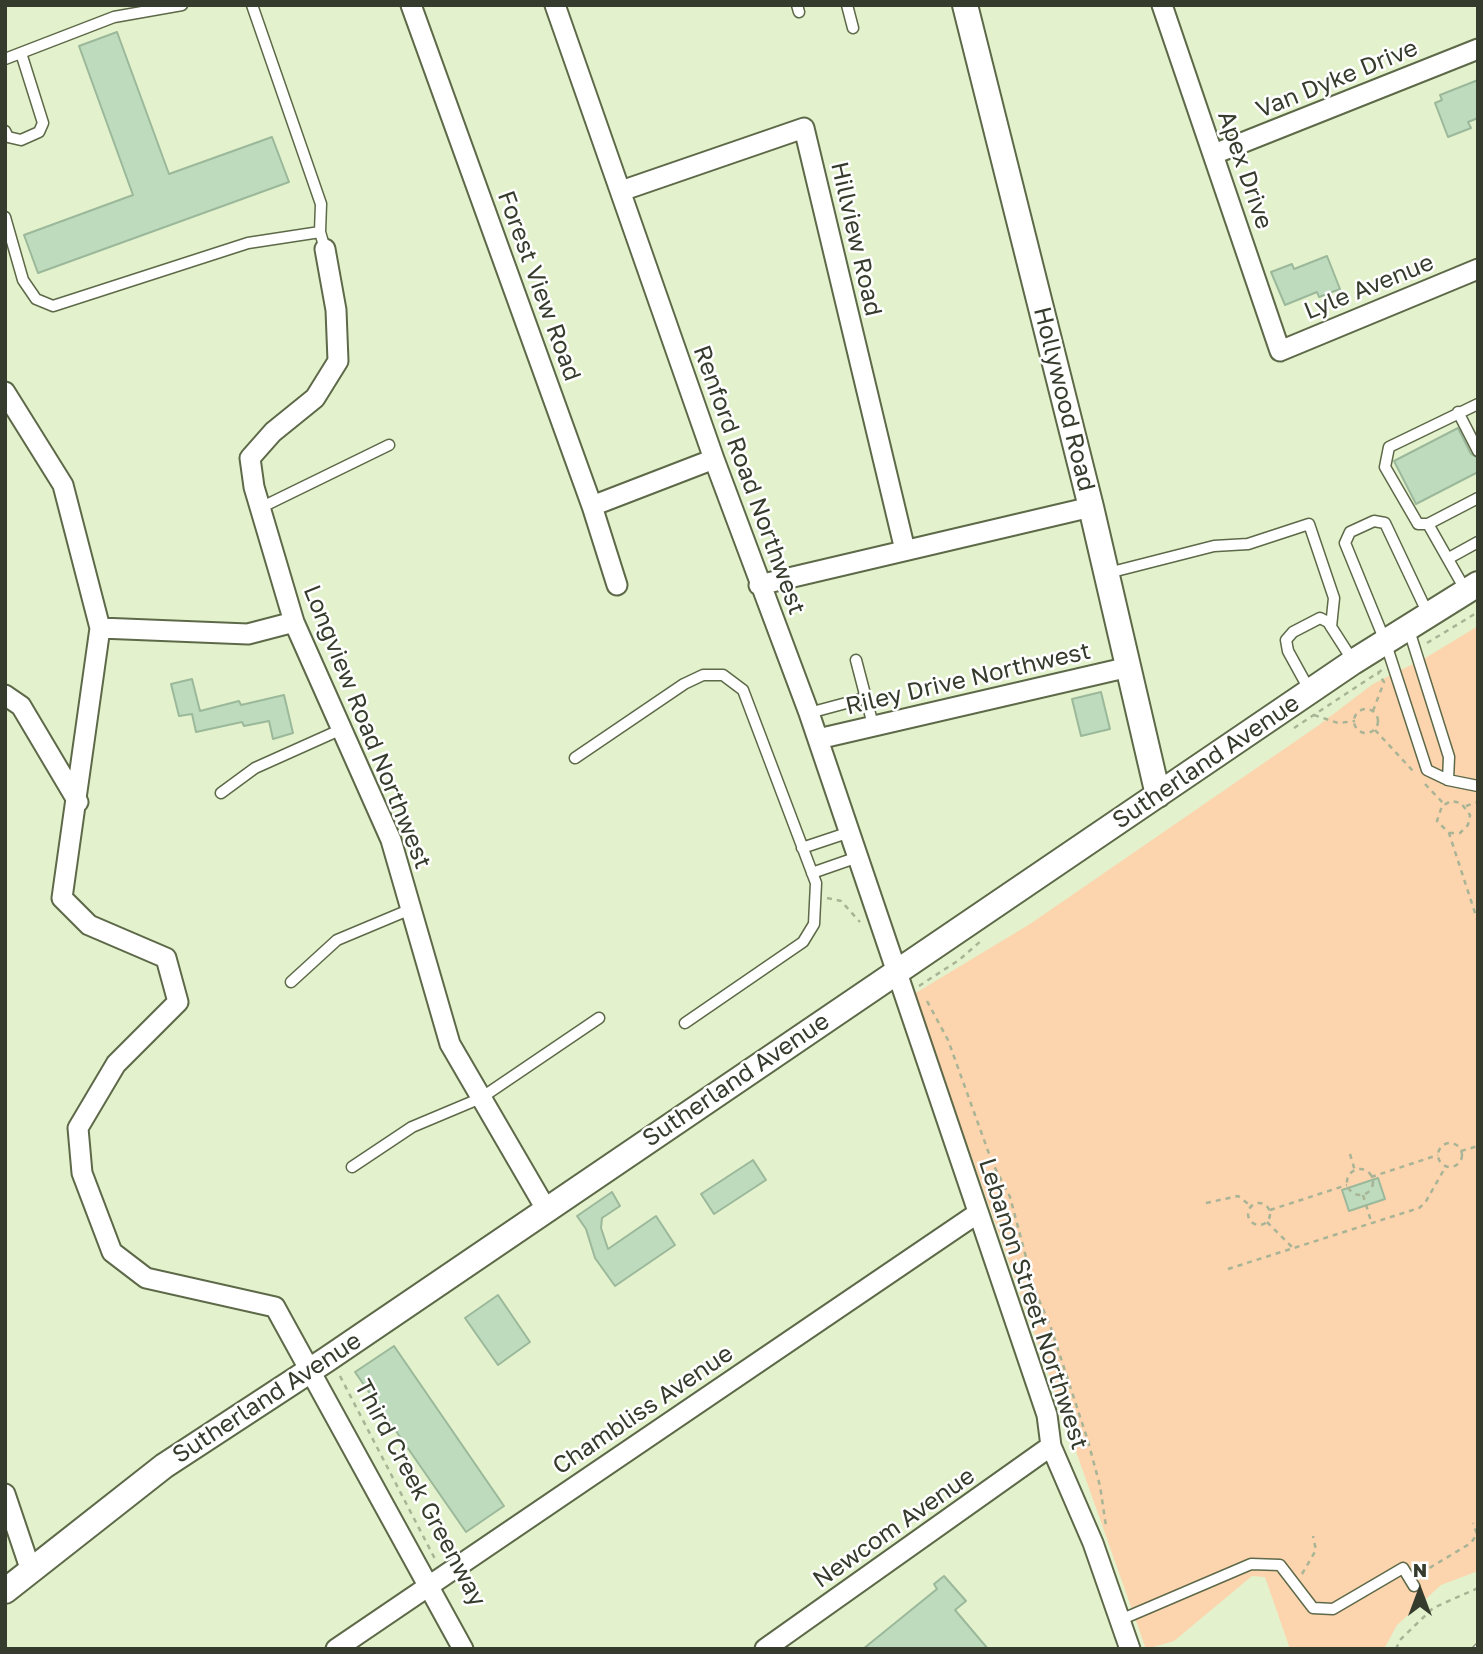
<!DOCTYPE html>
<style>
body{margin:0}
#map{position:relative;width:1483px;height:1654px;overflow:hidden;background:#e3f2cc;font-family:"Golos Text",sans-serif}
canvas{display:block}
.frame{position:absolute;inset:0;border:7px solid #363c2d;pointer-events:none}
.north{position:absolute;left:1385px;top:1556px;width:70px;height:70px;-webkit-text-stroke:5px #fff;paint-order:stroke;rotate:0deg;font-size:19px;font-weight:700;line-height:28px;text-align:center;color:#363c2d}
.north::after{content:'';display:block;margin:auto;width:24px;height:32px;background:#363c2d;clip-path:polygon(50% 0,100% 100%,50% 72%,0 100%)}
</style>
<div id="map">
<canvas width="1483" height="1654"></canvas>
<div class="frame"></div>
<div class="north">N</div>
</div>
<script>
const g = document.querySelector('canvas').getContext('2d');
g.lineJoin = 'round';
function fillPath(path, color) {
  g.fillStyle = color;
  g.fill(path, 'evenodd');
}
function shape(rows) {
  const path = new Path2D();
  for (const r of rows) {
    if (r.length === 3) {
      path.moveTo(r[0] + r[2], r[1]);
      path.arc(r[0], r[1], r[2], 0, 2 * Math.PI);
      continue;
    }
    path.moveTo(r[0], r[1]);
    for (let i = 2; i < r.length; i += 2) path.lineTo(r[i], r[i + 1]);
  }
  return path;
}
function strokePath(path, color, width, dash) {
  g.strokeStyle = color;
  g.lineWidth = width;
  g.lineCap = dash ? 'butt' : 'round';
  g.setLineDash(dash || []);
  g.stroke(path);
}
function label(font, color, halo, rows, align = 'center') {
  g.font = font + ' "Golos Text",sans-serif';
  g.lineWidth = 5;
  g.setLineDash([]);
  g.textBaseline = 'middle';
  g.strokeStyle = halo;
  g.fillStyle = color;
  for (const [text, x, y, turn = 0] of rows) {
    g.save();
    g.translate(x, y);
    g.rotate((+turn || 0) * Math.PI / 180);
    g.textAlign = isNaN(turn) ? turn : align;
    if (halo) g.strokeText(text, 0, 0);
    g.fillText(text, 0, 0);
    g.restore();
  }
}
const green = shape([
 [1478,626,1478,1571,1441,1585,1397,1625,1384,1649,1290,1649,1265,1577,1252,1576,1174,1641,1146,1649,914,994,1030,924,1319,725,1373,684,1427,657]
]);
const building = shape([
 [117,32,169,174,272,137,289,182,38,273,24,235,133,195,79,46,117,32],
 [1478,80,1478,118,1468,122,1471,128,1448,137,1435,103,1442,100,1440,95,1478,80],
 [1327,256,1340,289,1319,297,1317,292,1285,305,1271,272,1292,264,1294,269,1327,256],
 [1458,428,1471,454,1478,458,1478,472,1416,504,1394,461,1458,428],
 [192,679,200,711,239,701,241,705,284,695,293,733,273,739,269,721,244,726,242,722,196,732,192,714,179,716,171,684,192,679],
 [1101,692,1110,729,1081,736,1072,699,1101,692],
 [753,1160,766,1180,714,1214,701,1194,753,1160],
 [1378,1178,1385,1199,1349,1211,1342,1190,1378,1178],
 [612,1192,620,1206,602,1218,601,1228,608,1249,656,1216,675,1245,615,1286,595,1258,586,1229,577,1216,612,1192],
 [498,1295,530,1342,498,1365,465,1318,498,1295],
 [394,1346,504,1506,466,1532,355,1372,394,1346],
 [944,1576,966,1601,955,1610,988,1649,863,1649,937,1589,934,1584,944,1576]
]);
const path = shape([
 [1427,643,1478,612],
 [1366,721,12],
 [1373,711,1384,682,1378,673],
 [1314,715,1338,723,1355,721],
 [1294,728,1382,670],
 [1375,730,1413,771],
 [1425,784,1444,804],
 [1466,806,1478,802],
 [1449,833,1460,833,1468,825,1470,815,1461,803,1451,801,1442,806,1437,821,1449,833,1478,922],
 [827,898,841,901,860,922],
 [919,986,959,960,982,940],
 [927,1001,948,1040,992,1162,1010,1197,1035,1291,1050,1325,1088,1441,1100,1486,1106,1526],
 [1450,1155,12],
 [1461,1151,1478,1146],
 [1350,1154,1355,1171],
 [1360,1182,13],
 [1371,1177,1438,1155],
 [1363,1195,1371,1221],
 [1259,1214,11],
 [1206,1203,1238,1196,1251,1206],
 [1270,1210,1347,1185],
 [1267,1222,1293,1248],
 [1228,1269,1419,1208,1425,1203,1446,1166],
 [340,1376,435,1559],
 [1421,1573,1471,1543,1477,1534,1473,1523],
 [1302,1574,1316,1550,1313,1536],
 [1396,1649,1400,1640,1433,1608,1478,1588]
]);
const service = shape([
 [252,5,321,204,320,232,325,249],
 [797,5,799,12],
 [847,5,853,28],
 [5,59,114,17,182,5],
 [5,131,8,137,21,140,39,132,43,123,21,53],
 [5,217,23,280,36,299,53,306,248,243,320,232],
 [1458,412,1478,451],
 [260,508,389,445],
 [1428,524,1418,524,1385,467,1389,447,1478,404],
 [1449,558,1478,542],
 [1108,573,1214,546,1248,544,1309,524,1334,598,1331,627],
 [1466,591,1428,524,1478,498],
 [1428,614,1385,523,1374,521,1350,532,1345,543,1385,641,1427,770,1448,780],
 [1408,627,1449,757,1448,780,1478,786],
 [856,660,873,725],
 [1310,691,1288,651,1286,640,1293,632,1320,618,1328,622,1353,661],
 [809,713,865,698],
 [575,758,684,684,703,675,723,675,743,690,816,883,814,924,803,942,685,1023],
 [221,793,255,768,342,729],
 [802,848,850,832],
 [812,873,858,857],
 [291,982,337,940,411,909],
 [352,1167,412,1127,481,1098,599,1018],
 [1120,1620,1251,1564,1280,1565,1313,1608,1333,1609,1403,1568,1414,1586]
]);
const minor = shape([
 [411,5,592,506,617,585],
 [555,5,714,459,809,713,1047,1415,1051,1446,1093,1543,1130,1649],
 [1162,5,1280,351,1478,269],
 [1214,154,1478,49],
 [621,191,804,128,905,550],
 [325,249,336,310,338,361,315,398,273,432,250,458,254,487,294,622,391,840,450,1044,546,1209],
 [5,392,63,485,100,628,62,898,89,925,166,958,178,1002,116,1064,78,1128,82,1173,112,1252,146,1278,275,1307,463,1649],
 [592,506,714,459],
 [759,585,1091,507],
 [100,628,248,634,294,622],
 [5,695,21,706,78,802],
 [818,739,1129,667],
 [5,1494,31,1571],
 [336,1649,978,1213],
 [765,1649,1051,1446]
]);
const tertiary = shape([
 [965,5,1091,507,1158,795],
 [5,1591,164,1466,326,1360,1353,662,1478,584]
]);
const rail = shape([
 [1475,1649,1478,1646]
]);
const streetNames = [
 ["Van Dyke Drive",1337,79,-22],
 ["Apex Drive",1245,170,71],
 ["Hillview Road",856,239,77],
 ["Forest View Road",539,286,70],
 ["Lyle Avenue",1369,287,-22],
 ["Hollywood Road",1064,399,76],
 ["Renford Road Northwest",749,480,70],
 ["Riley Drive Northwest",968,679,-13],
 ["Longview Road Northwest",367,727,68],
 ["Sutherland Avenue",1206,762,-34],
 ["Sutherland Avenue",736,1080,-34],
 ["Lebanon Street Northwest",1033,1304,72],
 ["Sutherland Avenue",267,1398,-33],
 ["Chambliss Avenue",643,1410,-34],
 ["Third Creek Greenway",420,1493,62],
 ["Newcom Avenue",894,1528,-35]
];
fillPath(green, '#fcd4ae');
fillPath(building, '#bedcbd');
strokePath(building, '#9bb89b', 2);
strokePath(service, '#5d6948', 13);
strokePath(minor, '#5d6948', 23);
strokePath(tertiary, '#5d6948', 28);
strokePath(path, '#a8b496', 2.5, [5, 5]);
strokePath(service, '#fff', 10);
strokePath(minor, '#fff', 19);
strokePath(tertiary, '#fff', 24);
strokePath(rail, '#838d73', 7);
strokePath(rail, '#fff', 4.5, [13]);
label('24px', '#363c2d', '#fff', streetNames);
</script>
